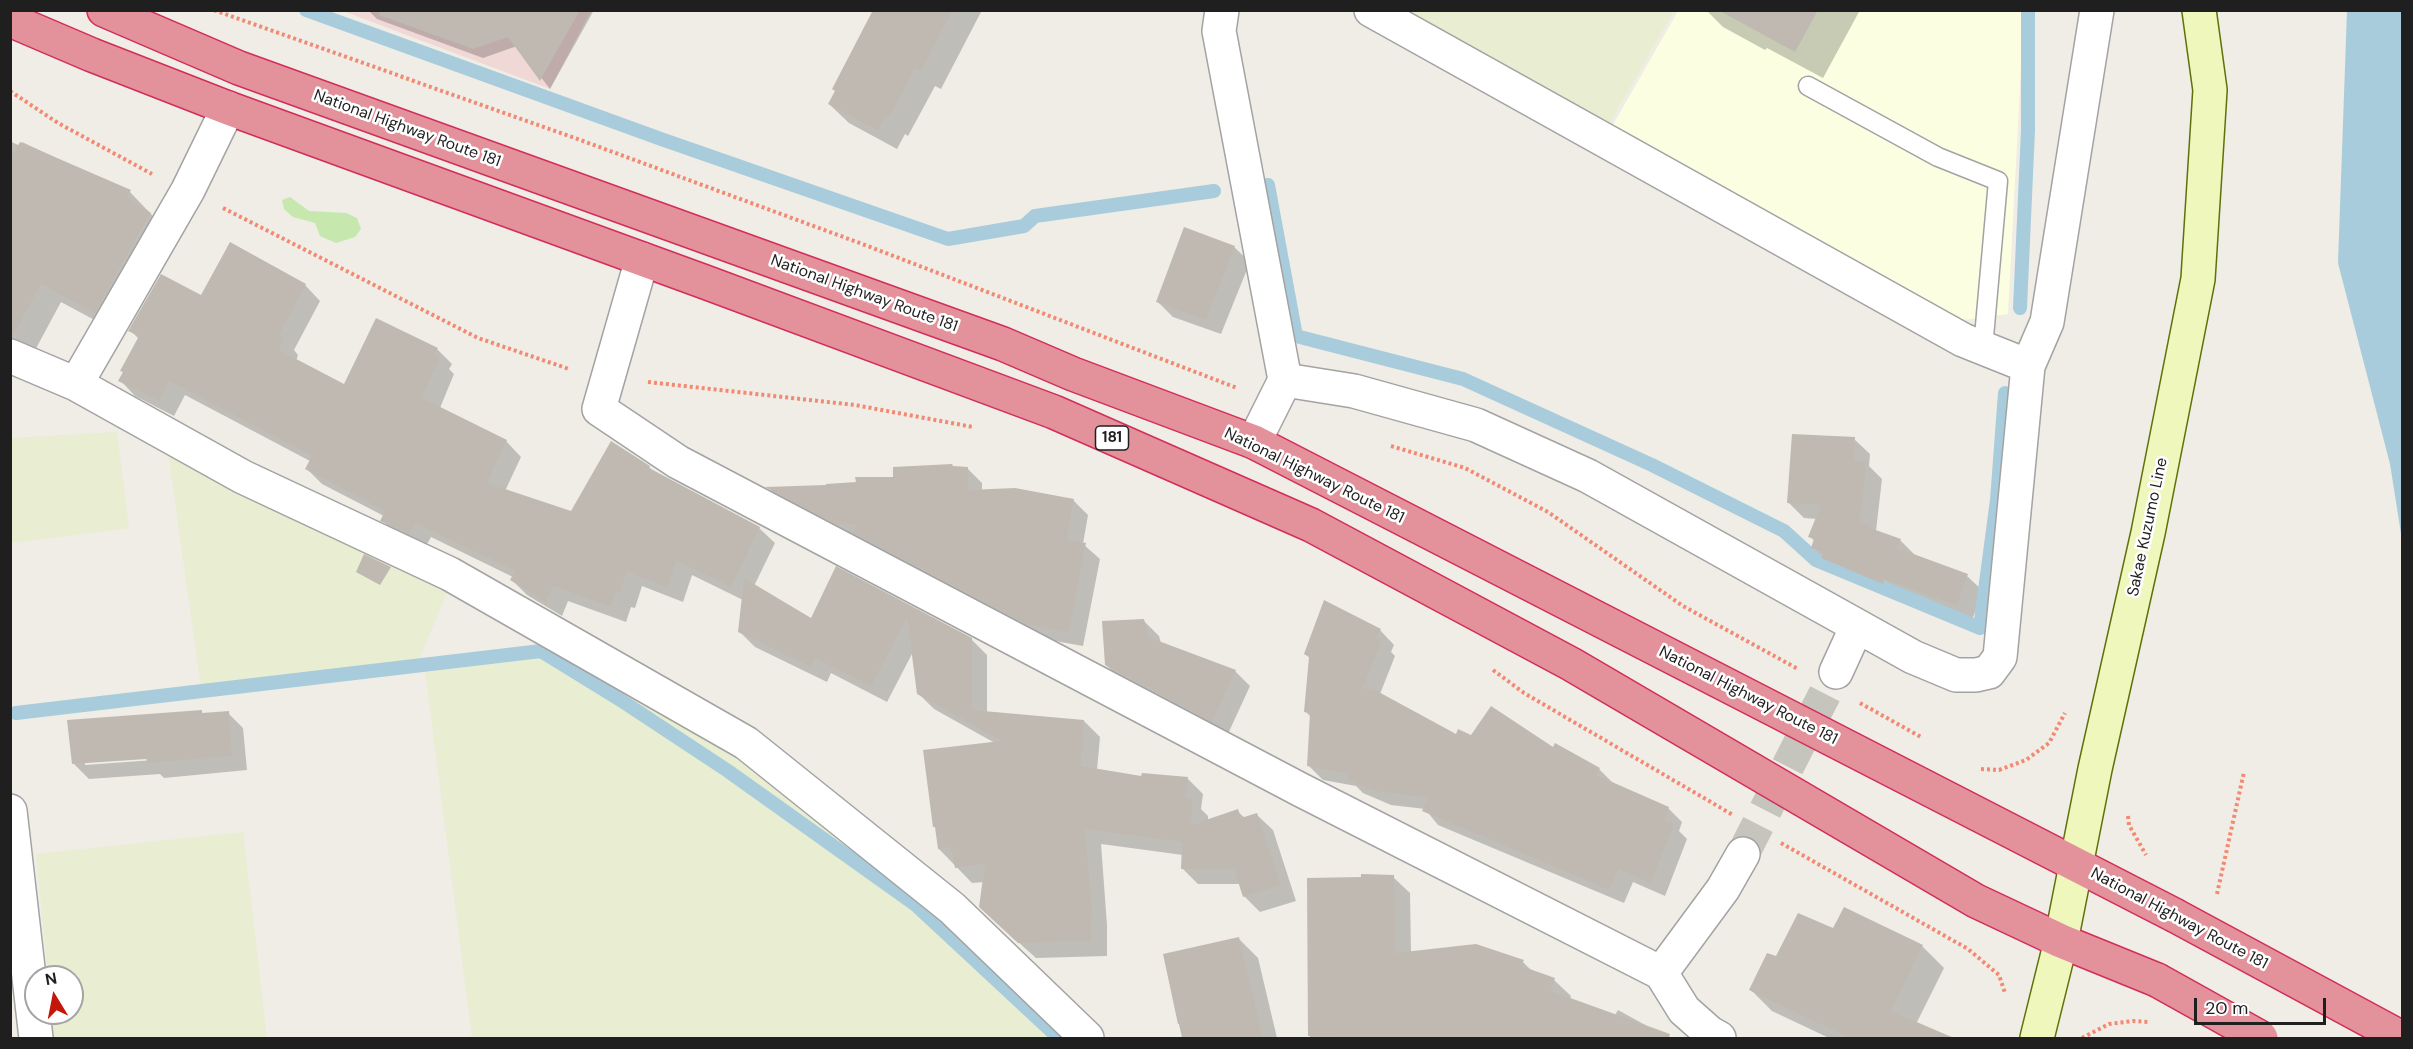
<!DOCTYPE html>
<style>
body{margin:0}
#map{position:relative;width:2413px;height:1049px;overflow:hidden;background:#efede5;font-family:"DM Sans",sans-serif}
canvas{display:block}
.frame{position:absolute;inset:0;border:12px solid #1f1f1f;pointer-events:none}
.north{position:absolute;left:24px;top:965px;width:60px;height:60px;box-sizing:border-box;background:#fff;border:2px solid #a5a5a5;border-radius:50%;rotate:350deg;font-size:16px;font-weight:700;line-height:24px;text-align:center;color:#1f1f1f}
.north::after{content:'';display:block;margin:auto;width:21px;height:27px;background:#c41709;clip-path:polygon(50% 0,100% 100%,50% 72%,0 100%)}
.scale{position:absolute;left:2194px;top:998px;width:132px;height:27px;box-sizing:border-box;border:3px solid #1f1f1f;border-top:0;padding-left:8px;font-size:18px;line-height:21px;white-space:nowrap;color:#1f1f1f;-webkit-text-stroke:4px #fff;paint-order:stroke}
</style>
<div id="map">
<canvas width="2413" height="1049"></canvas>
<div class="frame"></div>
<div class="north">N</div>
<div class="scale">20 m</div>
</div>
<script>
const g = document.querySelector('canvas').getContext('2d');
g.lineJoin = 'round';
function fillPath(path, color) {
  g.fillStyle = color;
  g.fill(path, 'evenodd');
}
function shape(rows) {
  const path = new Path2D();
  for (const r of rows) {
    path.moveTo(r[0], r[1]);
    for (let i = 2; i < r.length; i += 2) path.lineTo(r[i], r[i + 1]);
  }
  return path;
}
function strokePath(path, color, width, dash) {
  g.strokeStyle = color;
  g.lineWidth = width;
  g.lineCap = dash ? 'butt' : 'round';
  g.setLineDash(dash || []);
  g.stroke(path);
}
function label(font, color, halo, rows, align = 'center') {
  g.font = font + ' "DM Sans",sans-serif';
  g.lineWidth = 5;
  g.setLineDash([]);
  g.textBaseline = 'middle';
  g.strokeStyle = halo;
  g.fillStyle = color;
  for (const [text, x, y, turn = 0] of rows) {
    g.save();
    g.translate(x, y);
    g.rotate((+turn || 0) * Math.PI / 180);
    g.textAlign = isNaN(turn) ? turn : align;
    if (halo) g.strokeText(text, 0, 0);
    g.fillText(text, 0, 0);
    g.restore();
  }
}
const commercial = shape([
 [343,11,591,11,550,89]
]);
const education = shape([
 [1678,11,2024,11,2008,314,1955,321,1610,130]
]);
const farmland = shape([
 [1393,11,1674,11,1607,128],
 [117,432,129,528,11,543,11,438],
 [167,445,449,588,415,669,202,694],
 [560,644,730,747,871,855,1078,1038,472,1038,424,662],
 [243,832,267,1038,54,1038,51,1013,72,1013,72,977,48,977,36,854]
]);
const grass = shape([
 [290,197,309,211,346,213,357,218,361,229,355,237,336,243,320,236,315,223,293,217,284,209,282,200]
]);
const water = shape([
 [2347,11,2402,11,2402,540,2390,464,2338,263]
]);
const shadow = shape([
 [368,10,594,10,550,89,517,46,483,58,377,19],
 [874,10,981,12,941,89,935,86,908,136,905,134,897,149,849,123,829,104],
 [1706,10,1860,10,1823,78,1767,48,1765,50,1723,27],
 [10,141,20,146,22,142,130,192,169,233,115,331,61,302,33,354,10,342],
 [1234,247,1250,262,1221,334,1173,317,1158,302],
 [305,285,320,301,294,350,298,355,296,361,345,386,437,349,452,364,449,369,454,374,440,408,506,441,521,457,505,491,572,513,649,467,656,474,759,528,775,543,754,586,812,620,837,569,971,639,987,655,987,712,1084,721,1100,737,1097,770,1142,777,1187,778,1203,794,1201,809,1208,816,1208,821,1237,811,1245,818,1257,815,1273,830,1296,901,1260,912,1244,896,1240,884,1198,884,1183,869,1183,855,1101,844,1107,925,1107,956,1036,958,997,923,984,882,972,883,939,849,937,829,934,826,995,743,934,709,918,693,913,652,887,702,831,673,827,682,755,647,739,631,743,600,692,575,683,602,642,586,635,608,631,607,626,622,568,601,562,616,527,595,512,580,513,577,431,537,425,548,398,536,382,520,384,516,322,484,307,469,310,461,185,395,174,416,135,396,120,380,139,339,130,330,201,297],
 [1854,439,1870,454,1869,466,1882,479,1876,531,1900,540,1915,555,1967,576,1983,591,1972,620,1900,594,1898,598,1838,573,1813,548,1815,542,1810,536,1817,519,1804,518,1789,503],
 [954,468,967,468,982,483,982,491,1073,500,1088,515,1083,544,1100,559,1083,646,1044,639,869,547,860,538,853,539,781,501,769,488,828,487],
 [1144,621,1159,636,1161,643,1235,671,1250,686,1227,736,1122,680,1106,665],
 [1380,630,1394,645,1391,652,1395,656,1380,694,1457,736,1553,749,1599,769,1613,783,1668,808,1682,822,1679,831,1687,839,1665,896,1633,882,1624,903,1438,825,1425,809,1391,805,1363,793,1356,786,1323,780,1309,766,1311,717,1306,712,1311,659,1305,653],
 [201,712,204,714,228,713,243,728,247,770,164,778,160,774,89,779,74,764],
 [154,757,154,760,85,765,85,762],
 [1393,877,1410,893,1411,953,1523,962,1533,972,1554,980,1571,996,1570,999,1615,1015,1618,1010,1669,1038,1310,1038,1308,880],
 [1845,909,1923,947,1944,968,1914,1028,1925,1038,1829,1038,1772,1011,1751,990,1777,958,1833,930],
 [1239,939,1258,958,1277,1038,1182,1038,1164,955]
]);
const stream = shape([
 [306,10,661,139,948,239,1024,226,1035,216,1214,191],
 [1268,185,1296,336,1463,379,1652,465,1784,531,1816,560,1980,628,1997,500,2005,393],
 [2020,308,2028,130,2028,10],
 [16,713,541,651,619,699,728,771,916,905,1059,1038]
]);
const building = shape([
 [380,10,580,10,540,81,508,37,473,49,379,15],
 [873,10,953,10,921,71,915,68,889,118,885,116,878,131,828,104,835,91,832,89],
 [1718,10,1818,10,1795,52],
 [20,142,131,190,127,197,151,213,95,313,41,284,12,338,10,338,10,159],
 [1184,227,1235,246,1206,320,1156,302],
 [230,242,306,284,279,335,284,338,279,350,344,384,376,318,438,348,434,354,440,357,422,398,507,440,487,483,571,511,611,441,650,466,649,468,760,527,731,587,676,561,668,588,627,572,620,593,616,592,611,607,553,586,546,602,510,580,515,571,415,523,409,534,380,521,385,511,305,469,312,456,169,381,159,401,118,381,123,372,120,371,139,336,128,331,161,274,201,295],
 [1792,434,1855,437,1854,461,1867,462,1860,522,1871,526,1870,528,1901,539,1897,548,1968,574,1957,606,1884,579,1883,584,1821,558,1823,553,1811,548,1814,539,1808,537,1821,505,1787,503],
 [952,464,953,466,968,467,968,490,1015,488,1074,499,1067,540,1086,543,1069,632,1028,625,853,533,857,524,838,525,765,487,826,485,826,484,856,482,855,477,893,477,893,467],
 [364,554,391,567,380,585,356,572],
 [836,566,972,638,972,710,1084,720,1081,766,1141,776,1142,773,1188,777,1185,798,1193,799,1191,825,1238,809,1241,818,1257,813,1281,885,1243,897,1234,869,1181,869,1182,842,1085,829,1092,908,1091,941,1018,943,979,907,985,864,955,868,951,847,938,849,935,827,933,827,923,750,1001,741,917,694,907,617,871,687,815,658,811,667,738,632,744,578,811,618],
 [1324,600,1381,629,1376,638,1382,641,1363,688,1375,690,1456,734,1458,729,1471,735,1491,706,1553,747,1555,743,1600,768,1596,775,1669,807,1665,819,1674,824,1651,883,1619,869,1609,890,1422,811,1428,798,1375,791,1347,780,1348,774,1307,766,1310,713,1304,712,1309,657,1304,654],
 [1144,619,1148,637,1236,670,1212,722,1105,665,1102,621],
 [202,710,202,713,229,711,232,756,148,763,146,759,72,764,67,720],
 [1361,874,1394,875,1395,953,1476,944,1524,960,1521,966,1555,978,1551,991,1670,1034,1669,1038,1337,1038,1337,1036,1308,1036,1307,878,1361,877],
 [1844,907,1923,945,1891,1011,1954,1038,1849,1038,1749,990,1767,953,1776,956,1798,913,1833,928],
 [1239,937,1263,1038,1183,1038,1179,1024,1178,1024,1163,954]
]);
const streetTunnel = shape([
 [1743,854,1836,672]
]);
const path = shape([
 [214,10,583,141,865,245,1237,388],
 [10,91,58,123,152,174],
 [223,208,478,338,569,369],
 [648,382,855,405,973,427],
 [1391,446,1465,468,1548,512,1683,606,1798,669],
 [1493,670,1524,693,1733,815],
 [1860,703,1921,737],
 [1981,769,1999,770,2026,760,2049,743,2065,713],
 [2128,816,2129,825,2146,855],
 [1781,843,1968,949,1999,975,2005,993],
 [2217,894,2244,772],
 [2082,1038,2109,1024,2133,1021,2148,1022]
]);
const lane = shape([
 [1808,86,1938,157,1998,181,1983,348]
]);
const street = shape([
 [1222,10,1219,31,1285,380,1254,442],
 [1371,10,1963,340,2028,366,2047,322,2097,10],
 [642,259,599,409,678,462,1301,790,1661,973,1684,1010,1710,1033,1719,1038],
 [10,356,76,384,243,477,450,574,746,743,952,908,1087,1038],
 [1285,380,1354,391,1476,425,1588,476,1913,657,1956,675,1976,675,1989,672,2000,657,2028,366],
 [76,384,188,190,228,108],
 [1836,672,1857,626],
 [10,811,36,1038],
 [1661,973,1723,889,1743,854]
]);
const secondary = shape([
 [2037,1038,2061,941,2095,769,2148,533,2198,279,2210,90,2199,10]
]);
const highway = shape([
 [104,10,239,68,1003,344,1073,374,1254,442,2174,915],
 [10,20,92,55,228,108,705,282,1054,412,1311,525,1571,664,1976,901,2061,941,2157,980]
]);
const highwayBridge = shape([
 [2174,915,2402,1038],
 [2157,980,2261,1038]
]);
const shields = [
 [1112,438,33]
];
const shieldNames = [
 ["181",1112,438]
];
const streetNames = [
 ["National Highway Route 181",407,129,20],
 ["National Highway Route 181",864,294,20],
 ["National Highway Route 181",1314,476,26],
 ["Sakae Kuzumo Line",2148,527,-78],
 ["National Highway Route 181",1748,696,27],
 ["National Highway Route 181",2179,919,28]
];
fillPath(commercial, '#efd8d5');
fillPath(education, '#fbfee0');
fillPath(farmland, '#e9edd2');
fillPath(grass, '#c6e7ae');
fillPath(water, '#a8ccdb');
fillPath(shadow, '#0003');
strokePath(stream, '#a8ccdb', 14);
fillPath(building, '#c0b9b2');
strokePath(streetTunnel, '#c5c4bd', 33, [33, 16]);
strokePath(lane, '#a3a3a3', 21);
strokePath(street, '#a3a3a3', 36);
strokePath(secondary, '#5f720a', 36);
strokePath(highway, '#d32d5a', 36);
strokePath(path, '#f38972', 4, [3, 3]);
strokePath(lane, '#fff', 18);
strokePath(street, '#fff', 33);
strokePath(secondary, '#eff7bc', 33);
strokePath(highway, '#e3919a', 33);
strokePath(highwayBridge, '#d32d5a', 36, []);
strokePath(highwayBridge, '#e3919a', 33);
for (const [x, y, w] of shields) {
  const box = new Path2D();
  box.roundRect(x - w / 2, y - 12, w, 24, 4.5);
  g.fillStyle = '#fff';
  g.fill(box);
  strokePath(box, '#1f1f1f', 1.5);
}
label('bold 15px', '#1f1f1f', null, shieldNames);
label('16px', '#1f1f1f', '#fff', streetNames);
</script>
